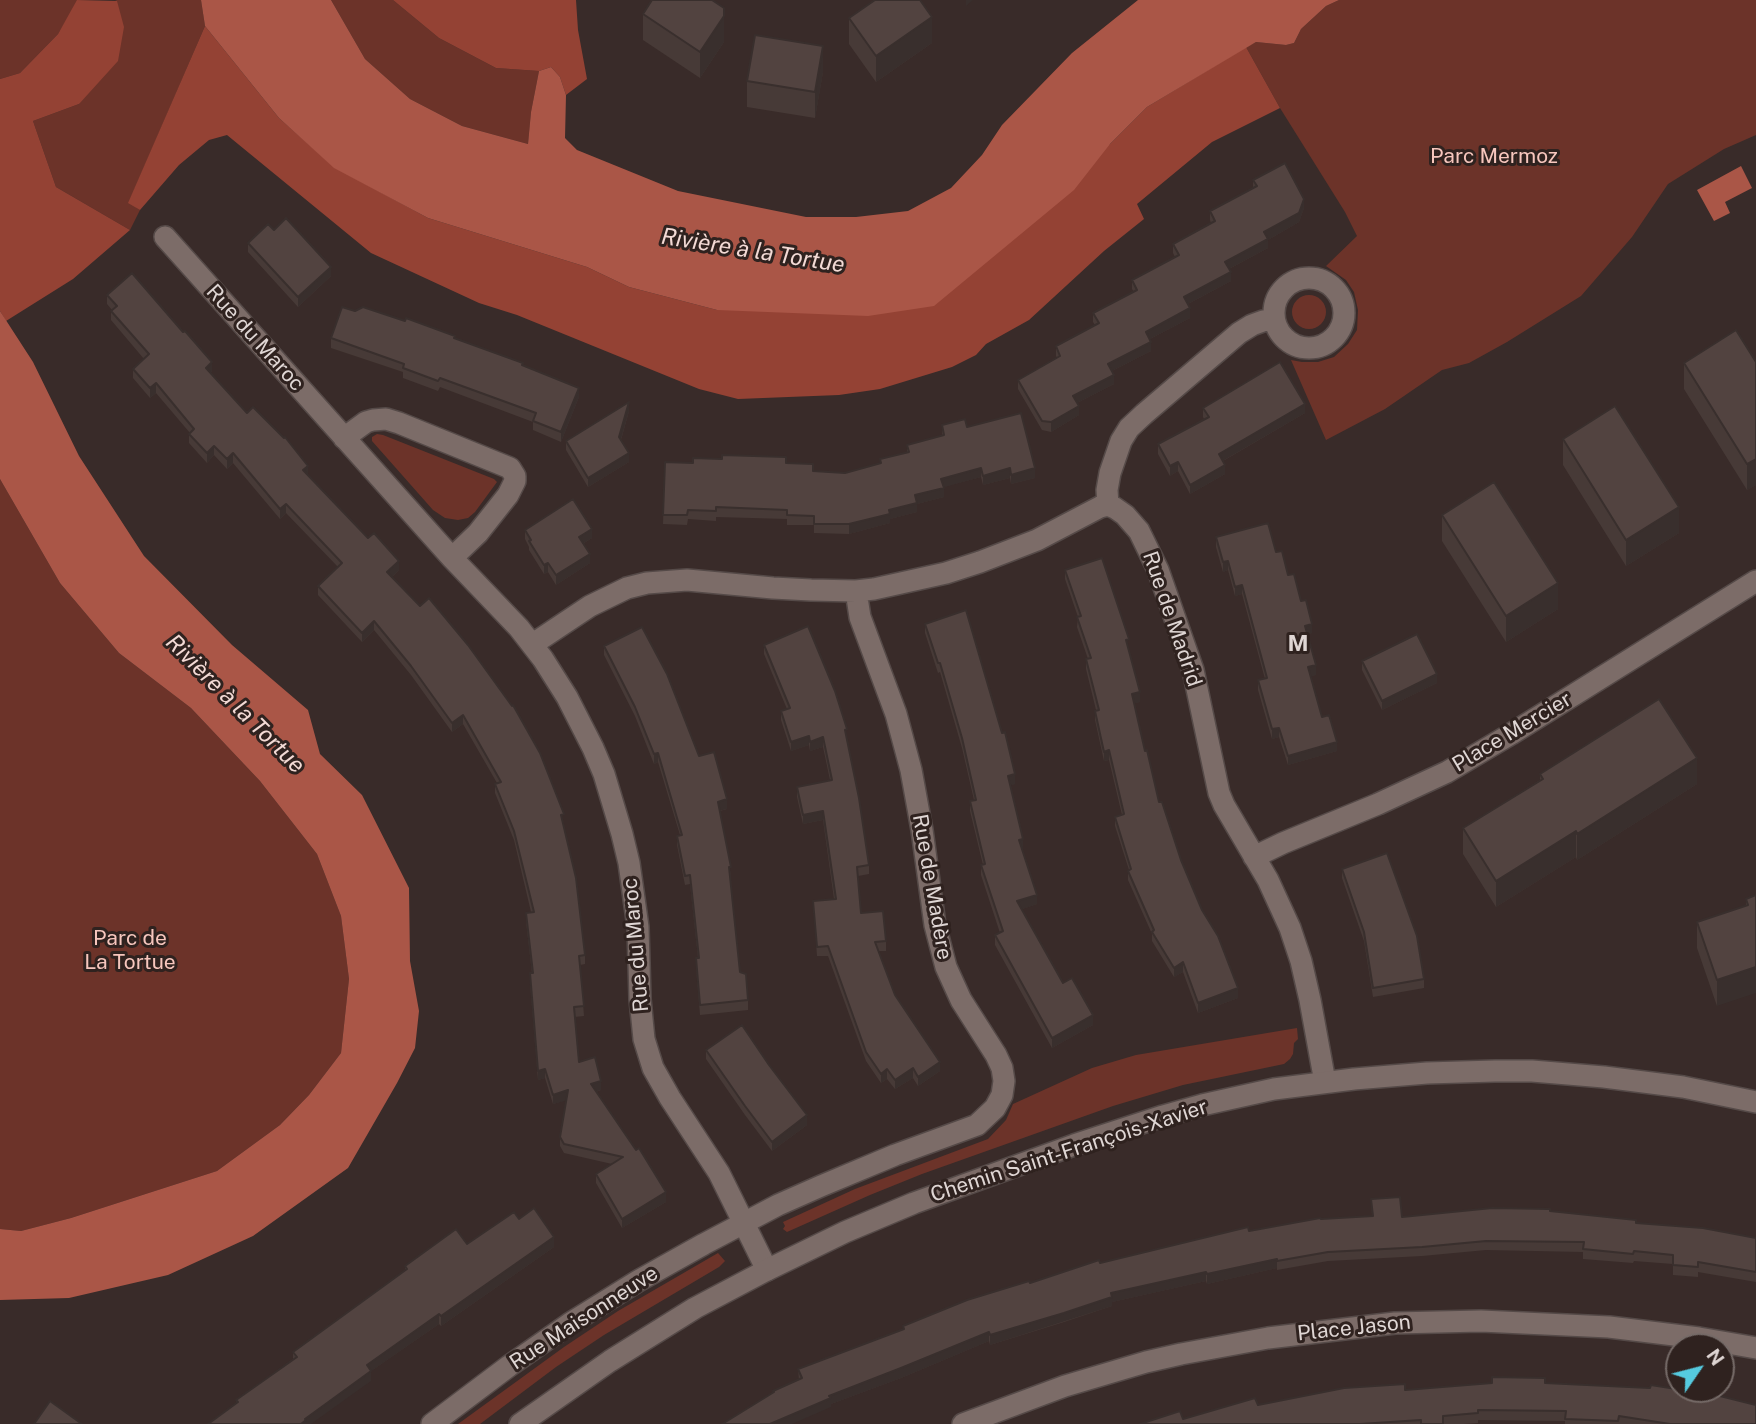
<!DOCTYPE html>
<meta charset="utf-8">
<style>
body{margin:0}
#map{position:relative;width:1756px;height:1424px;overflow:hidden;background:#392b29;font-family:"Public Sans",sans-serif}
canvas{display:block}
.north{position:absolute;left:1665px;top:1333px;width:70px;height:70px;box-sizing:border-box;background:#2f221f;border:2px solid #756a67;border-radius:50%;rotate:55deg;font-size:19px;font-weight:700;line-height:28px;text-align:center;color:#dfd6d4}
.north::after{content:'';display:block;margin:auto;width:24px;height:32px;background:#55cadf;clip-path:polygon(50% 0,100% 100%,50% 72%,0 100%)}
</style>
<div id="map">
<canvas width="1756" height="1424"></canvas>
<div class="north">N</div>
</div>
<script>
const g = document.querySelector('canvas').getContext('2d');
g.lineJoin = 'round';
function fillPath(path, color) {
  g.fillStyle = color;
  g.fill(path, 'evenodd');
}
function shape(rows) {
  const path = new Path2D();
  for (const r of rows) {
    if (r.length === 3) {
      path.moveTo(r[0] + r[2], r[1]);
      path.arc(r[0], r[1], r[2], 0, 2 * Math.PI);
      continue;
    }
    path.moveTo(r[0], r[1]);
    for (let i = 2; i < r.length; i += 2) path.lineTo(r[i], r[i + 1]);
  }
  return path;
}
function strokePath(path, color, width, dash) {
  g.strokeStyle = color;
  g.lineWidth = width;
  g.lineCap = dash ? 'butt' : 'round';
  g.setLineDash(dash || []);
  g.stroke(path);
}
function label(font, color, halo, rows, align = 'center') {
  g.font = font + ' "Public Sans",sans-serif';
  g.lineWidth = 6;
  g.setLineDash([]);
  g.textBaseline = 'middle';
  g.strokeStyle = halo;
  g.fillStyle = color;
  for (const [text, x, y, turn = 0] of rows) {
    g.save();
    g.translate(x, y);
    g.rotate((+turn || 0) * Math.PI / 180);
    g.textAlign = isNaN(turn) ? turn : align;
    if (halo) g.strokeText(text, 0, 0);
    g.fillText(text, 0, 0);
    g.restore();
  }
}
const green = shape([
 [0,0,79,0,58,34,20,73,0,79],
 [115,0,201,0,205,26,129,202,140,210,130,230,56,187,33,121,79,104,117,1],
 [331,0,393,0,439,38,496,68,539,71,531,112,528,144,462,126,410,99,365,59],
 [1339,0,1756,0,1756,135,1724,149,1668,184,1632,237,1581,296,1507,342,1469,363,1442,370,1385,409,1326,440,1291,360,1302,362,1318,362,1334,357,1348,344,1357,330,1358,310,1354,292,1346,280,1326,266,1357,236,1345,212,1280,108,1246,47,1256,42,1286,45,1294,43,1301,29,1326,6],
 [1309,312,17],
 [377,434,383,435,494,479,497,482,475,512,468,518,458,520,445,518,433,510,372,441,372,437],
 [0,479,60,583,119,653,191,708,260,781,317,854,341,916,349,979,341,1053,309,1095,280,1125,217,1171,71,1218,21,1231,0,1229],
 [1297,1028,1298,1039,1294,1043,1293,1054,1290,1059,1284,1064,1183,1085,1113,1106,922,1174,870,1195,787,1232,783,1229,785,1226,783,1222,855,1189,988,1139,1006,1120,1013,1104,1092,1068,1136,1055],
 [718,1253,725,1261,719,1267,604,1335,556,1367,480,1424,458,1424,564,1347,618,1311]
]);
const forest = shape([
 [77,0,117,1,124,27,118,61,79,104,33,121,56,187,130,230,73,279,6,321,0,311,0,79,20,73,58,34],
 [393,0,576,0,578,30,587,79,566,95,560,77,551,67,539,71,496,68,439,38],
 [205,26,279,118,334,167,428,218,587,267,629,287,717,310,1110,144,1147,107,1246,47,1280,108,1212,142,1137,204,1144,219,1104,251,1029,320,986,344,976,355,952,367,880,389,839,395,738,399,699,389,517,315,479,303,371,253,227,135,209,140,179,165,140,210,128,203]
]);
const water = shape([
 [201,0,331,0,365,59,410,99,462,126,528,144,531,112,539,71,551,67,560,77,566,95,565,138,577,150,678,191,806,217,856,217,908,211,951,188,982,155,1002,125,1072,53,1138,0,1339,0,1326,6,1301,29,1294,43,1286,45,1256,42,1147,107,1110,144,1074,190,934,306,868,316,717,310,629,287,587,267,428,218,334,168,279,118,205,26],
 [1741,166,1752,188,1725,202,1730,213,1714,221,1697,190],
 [0,311,33,362,79,456,144,556,232,645,308,710,320,754,362,795,409,888,410,961,419,1011,415,1048,397,1083,348,1168,253,1236,168,1275,69,1298,0,1300,0,1229,21,1231,71,1218,217,1171,280,1125,309,1095,341,1053,349,979,341,916,317,854,260,781,191,708,119,653,60,583,0,479]
]);
const street = shape([
 [165,237,452,558,519,628,543,659,567,697,593,748,604,774,622,834,629,863,638,927,640,999,644,1039,653,1068,670,1098,719,1173,767,1270],
 [1309,313,35],
 [344,438,366,422,373,420,386,419,399,423,510,468,515,476,515,481,508,495,478,533,452,558],
 [1108,505,1107,490,1110,473,1121,441,1129,428,1144,414,1239,333,1252,325,1263,321,1274,319],
 [533,644,590,606,627,588,647,583,687,580,773,588,811,590,856,591,874,589,946,573,980,562,1037,540,1100,507,1108,505,1115,508,1125,515,1139,531,1158,570,1193,670,1219,793,1224,805,1268,880,1290,928,1301,961,1310,1000,1325,1082],
 [1254,857,1283,843,1378,804,1447,772,1511,734,1756,581],
 [432,1424,509,1366,569,1324,638,1281,704,1244,778,1205,821,1186,895,1155,977,1125,995,1108,1002,1095,1004,1081,1002,1068,996,1055,961,1000,946,967,935,925,922,830,911,770,896,714,860,617,856,591],
 [963,1424,1065,1386,1146,1362,1181,1354,1268,1338,1395,1323,1481,1321,1609,1327,1699,1338,1756,1348]
]);
const secondary = shape([
 [520,1424,610,1361,695,1308,767,1270,845,1232,914,1203,1074,1145,1163,1116,1202,1105,1274,1089,1354,1079,1427,1073,1495,1071,1532,1071,1604,1077,1683,1087,1756,1102]
]);
const wall = shape([
 [643,14,724,42,700,78,643,40],
 [849,18,932,43,876,82,849,44],
 [823,72,815,118,747,107,747,81],
 [1253,180,1304,208,1299,222,1268,240,1268,248,1229,269,1231,281,1188,304,1190,318,1150,339,1151,351,1112,371,1114,384,1077,403,1079,415,1051,432,1042,430,1018,389,1018,380,1057,358,1056,356,1056,346,1095,325,1093,322,1093,313,1134,292,1132,289,1132,280,1175,257,1173,253,1173,244,1211,223,1210,220,1210,211,1253,188],
 [248,243,331,276,298,307,248,252],
 [107,295,212,371,210,373,247,413,399,570,392,577,564,824,563,824,585,955,585,964,580,965,584,1016,574,1017,579,1062,601,1090,596,1092,666,1202,622,1228,596,1183,596,1174,612,1164,564,1153,560,1146,560,1137,566,1100,553,1104,545,1078,538,1080,530,983,530,973,532,973,526,922,526,913,531,912,514,840,495,793,495,784,497,783,463,724,452,732,411,675,374,630,362,642,318,595,318,586,338,567,286,513,280,519,233,463,227,469,214,455,207,463,189,443,189,434,190,433,156,393,150,398,133,378,133,369,144,359,111,320,111,311,112,310,107,304],
 [331,338,455,338,523,366,579,397,561,442,533,430,533,422,440,387,438,391,403,378,403,372,331,348],
 [1756,362,1756,485,1747,490,1684,389,1684,363],
 [1203,408,1305,413,1223,461,1225,474,1190,494,1178,471,1170,476,1158,454,1158,444,1204,419,1203,417],
 [629,411,621,440,629,462,588,487,566,450,566,441],
 [942,425,967,427,1035,478,1011,484,1010,478,983,485,981,477,943,487,944,497,917,504,917,512,890,519,890,523,849,534,814,533,814,525,787,525,787,519,716,517,716,521,688,519,687,525,663,524,665,462,786,463,813,471,845,473,880,463,880,459,907,453,907,445,942,436],
 [1563,439,1679,533,1626,566,1563,465],
 [1442,515,1558,609,1506,642,1442,541],
 [525,530,592,538,584,543,590,563,556,585,548,572,544,574,529,550,529,547,525,539],
 [1216,537,1276,552,1301,601,1312,633,1308,634,1316,675,1310,676,1322,717,1337,751,1288,765,1279,737,1272,739,1258,690,1258,680,1265,679,1242,594,1235,596,1228,570,1223,572,1216,547],
 [1065,570,1129,648,1128,648,1140,702,1134,703,1145,751,1159,802,1181,860,1238,998,1198,1013,1183,972,1174,977,1152,941,1152,934,1128,880,1128,871,1129,870,1115,826,1115,817,1122,815,1109,760,1104,761,1095,720,1095,711,1096,710,1086,669,1086,659,1088,659,1077,627,1078,617,1065,579],
 [925,624,1015,784,1010,785,1023,849,1022,849,1037,904,1022,909,1063,983,1093,1025,1052,1048,995,945,995,935,1000,933,981,875,981,865,983,865,970,811,970,801,974,800,962,748,940,672,938,673,925,633],
 [764,645,847,739,846,739,869,865,869,874,858,876,861,913,886,941,886,951,879,951,895,995,940,1071,918,1086,913,1078,895,1089,887,1079,881,1083,866,1061,828,956,817,956,813,901,834,899,823,820,803,824,797,797,797,787,830,780,823,747,810,751,809,745,791,751,781,720,781,711,787,709,764,654],
 [604,646,699,756,727,809,720,811,731,876,730,876,740,972,748,1000,748,1010,700,1015,696,967,696,958,698,958,690,884,685,885,677,845,677,836,680,835,658,762,654,764,635,716,604,655],
 [1362,661,1437,683,1382,710,1362,670],
 [1540,774,1697,784,1577,860,1576,857,1496,907,1463,854,1463,828,1540,780],
 [1342,869,1424,979,1424,988,1373,997,1364,941,1342,878],
 [1756,895,1717,1006,1697,948,1697,922,1746,906,1746,899],
 [706,1050,807,1125,772,1151,745,1115,706,1059],
 [1371,1199,1402,1217,1550,1211,1756,1238,1756,1282,1698,1272,1698,1277,1673,1275,1673,1264,1634,1261,1633,1263,1583,1259,1583,1252,1486,1250,1422,1256,1328,1261,1277,1270,1277,1268,1207,1284,1206,1281,1112,1302,1112,1306,1064,1322,990,1345,989,1341,901,1378,831,1404,831,1407,773,1393,773,1391,799,1380,798,1369,903,1330,903,1326,1030,1283,1100,1263,1249,1231,1321,1219,1372,1216],
 [519,1219,554,1247,441,1326,439,1324,371,1371,371,1381,236,1404,236,1400,293,1359,293,1352,405,1271,405,1266,467,1244],
 [1545,1383,1756,1424,1565,1424,1565,1421,1478,1420,1478,1423,1464,1424,1140,1424,1183,1419,1258,1405,1405,1390]
]);
const shadedWall = shape([
 [966,0,973,0,966,6],
 [724,16,724,42,700,78,700,52],
 [932,17,932,43,876,82,876,56],
 [823,46,823,72,815,118,815,92],
 [1304,199,1304,208,1299,222,1268,240,1268,248,1225,271,1225,262,1264,232],
 [331,267,331,276,298,307,298,297],
 [1231,272,1231,281,1184,306,1184,297],
 [1190,308,1190,318,1146,341,1146,332],
 [1151,342,1151,351,1108,373,1108,364],
 [212,362,212,371,206,377,206,368],
 [1114,375,1114,384,1073,405,1073,396],
 [156,383,156,393,150,398,150,388],
 [579,388,579,397,561,442,561,432],
 [629,402,629,411,619,446,619,437],
 [1305,404,1305,413,1219,463,1219,454],
 [1079,406,1079,415,1051,432,1051,422],
 [214,446,214,455,207,463,207,453],
 [233,453,233,463,227,469,227,459],
 [629,453,629,462,588,487,588,478],
 [1756,459,1756,485,1747,490,1747,464],
 [1178,462,1178,471,1170,476,1170,466],
 [1225,465,1225,474,1190,494,1190,485],
 [308,466,308,475,303,470],
 [981,468,981,477,941,488,941,479],
 [1010,468,1010,478,983,485,983,476],
 [1035,468,1035,478,1011,484,1011,475],
 [944,488,944,497,917,504,917,512,890,519,890,523,849,534,849,524,889,510,915,495],
 [286,504,286,513,280,519,280,509],
 [1679,507,1679,533,1626,566,1626,540],
 [592,529,592,538,579,546,579,537],
 [590,554,590,563,556,585,556,575],
 [399,561,399,570,387,582,387,572],
 [1228,561,1228,570,1223,572,1223,562],
 [548,563,548,572,544,574,544,565],
 [1558,583,1558,609,1506,642,1506,616],
 [1242,585,1242,594,1235,596,1235,587],
 [374,621,374,630,362,642,362,633],
 [1312,624,1312,633,1305,635,1305,626],
 [1316,665,1316,675,1308,677,1308,667],
 [1437,674,1437,683,1382,710,1382,701],
 [1140,692,1140,702,1132,704,1132,694],
 [463,715,463,724,452,732,452,723],
 [1279,728,1279,737,1272,739,1272,729],
 [809,736,809,745,791,751,791,742],
 [823,737,823,747,810,751,810,742],
 [1337,742,1337,751,1288,765,1288,756],
 [1109,750,1109,760,1104,761,1104,752],
 [658,753,658,762,654,764,654,754],
 [1697,758,1697,784,1577,860,1577,834],
 [1015,774,1015,784,1008,786,1008,776],
 [727,799,727,809,718,811,718,802],
 [823,811,823,820,803,824,803,815],
 [1576,831,1576,857,1496,907,1496,881],
 [1023,839,1023,849,1019,850,1019,840],
 [1037,895,1037,904,1017,911,1017,901],
 [1183,962,1183,972,1174,977,1174,968],
 [1756,967,1756,993,1717,1006,1717,980],
 [1238,988,1238,998,1198,1013,1198,1003],
 [1093,1015,1093,1025,1052,1048,1052,1038],
 [940,1062,940,1071,918,1086,918,1077],
 [913,1068,913,1078,895,1089,895,1080],
 [545,1069,545,1078,538,1080,538,1071],
 [887,1069,887,1079,881,1083,881,1074],
 [601,1081,601,1090,591,1093,591,1084],
 [568,1090,568,1100,553,1104,553,1095],
 [807,1115,807,1125,772,1151,772,1142],
 [666,1192,666,1202,622,1228,622,1219],
 [554,1237,554,1247,441,1326,441,1316],
 [1277,1259,1277,1268,1207,1284,1207,1274],
 [1206,1272,1206,1281,1112,1302,1112,1306,990,1345,990,1335,1111,1293],
 [439,1314,439,1324,367,1374,367,1365],
 [989,1332,989,1341,901,1378,831,1404,831,1407,792,1424,770,1424,829,1396],
 [371,1371,371,1381,311,1424,301,1424,305,1419]
]);
const building = shape([
 [652,0,712,0,724,8,724,16,700,52,643,14,652,0],
 [875,0,920,0,932,17,876,56,849,18,875,0],
 [755,35,823,46,815,92,747,81,755,35],
 [1285,163,1304,199,1299,213,1264,232,1268,239,1225,262,1231,272,1184,297,1190,308,1146,332,1151,342,1108,364,1114,375,1073,396,1079,406,1051,422,1042,421,1018,380,1060,356,1056,346,1099,323,1093,313,1137,290,1132,280,1179,255,1173,244,1215,221,1210,211,1257,186,1253,180,1285,163],
 [286,218,331,267,298,297,248,243,268,224,274,230,286,218],
 [132,273,183,332,185,331,212,362,206,368,247,413,253,407,284,438,285,437,308,466,303,470,368,538,374,533,399,561,387,572,420,606,429,598,468,645,512,706,513,705,540,753,564,814,561,815,576,878,585,955,579,956,584,1006,574,1007,579,1062,595,1057,601,1081,591,1084,636,1150,639,1148,666,1192,622,1219,596,1174,623,1157,564,1144,560,1137,568,1090,553,1095,545,1069,538,1071,530,973,533,973,526,913,534,912,514,831,495,784,501,782,463,715,452,723,411,666,374,621,362,633,318,586,342,563,286,504,280,509,233,453,227,459,214,446,207,453,189,434,194,429,156,383,150,388,133,369,149,354,111,311,117,306,107,295,132,273],
 [342,307,355,311,363,307,405,321,406,318,455,336,454,338,523,363,522,365,579,388,561,432,533,421,536,413,440,378,438,381,403,368,404,364,331,338,342,307],
 [1736,330,1756,362,1756,459,1747,464,1684,363,1736,330],
 [1280,362,1305,404,1219,454,1225,465,1190,485,1178,462,1170,466,1158,444,1209,417,1203,408,1280,362],
 [629,402,619,437,629,453,588,478,566,441,629,402],
 [1615,406,1679,507,1626,540,1563,439,1615,406],
 [1021,413,1035,468,1011,475,1010,468,983,476,981,468,941,479,944,488,915,495,917,503,889,510,890,514,849,524,814,524,814,516,787,515,787,510,716,507,716,511,688,510,687,515,663,515,665,462,693,463,693,458,722,459,722,455,786,457,786,463,813,464,813,471,845,473,881,463,880,459,909,452,907,445,944,435,942,425,965,419,967,427,1021,413],
 [1494,482,1558,583,1506,616,1442,515,1494,482],
 [573,499,592,529,579,537,590,554,556,575,548,563,544,565,529,541,531,540,525,530,573,499],
 [1268,523,1276,552,1282,551,1288,575,1294,574,1301,601,1306,600,1312,624,1305,626,1316,665,1308,667,1322,717,1329,715,1337,742,1288,756,1279,728,1272,729,1258,680,1267,678,1242,585,1235,587,1228,561,1223,562,1216,537,1268,523],
 [1102,558,1129,639,1126,640,1140,692,1132,694,1145,751,1147,750,1159,802,1162,802,1181,860,1202,910,1218,936,1238,988,1198,1003,1183,962,1174,968,1152,932,1154,930,1128,871,1131,869,1115,817,1124,814,1109,750,1104,752,1095,711,1099,710,1086,659,1091,658,1077,617,1081,616,1065,570,1102,558],
 [966,610,1002,733,1005,732,1015,774,1008,776,1023,839,1019,840,1037,895,1017,901,1063,983,1072,978,1093,1015,1052,1038,995,935,1003,931,981,865,985,864,970,801,976,800,962,738,940,663,938,663,925,624,966,610],
 [808,626,835,691,847,729,845,730,859,798,869,865,857,867,861,913,883,911,886,941,875,942,895,995,940,1062,918,1077,913,1068,895,1080,887,1069,881,1074,866,1052,828,946,817,947,813,901,836,899,823,811,803,815,797,787,832,780,823,737,810,742,809,736,791,742,781,711,790,708,764,645,808,626],
 [642,627,667,674,699,756,714,752,727,799,718,802,731,867,729,867,740,972,746,974,748,1000,700,1005,696,958,699,958,690,875,685,876,677,836,682,835,658,753,654,754,635,707,604,646,642,627],
 [1417,634,1437,674,1382,701,1362,661,1417,634],
 [1659,699,1697,758,1577,834,1576,831,1496,881,1463,828,1543,779,1540,774,1659,699],
 [1387,853,1417,936,1424,979,1373,988,1364,932,1342,869,1387,853],
 [1756,895,1756,967,1717,980,1697,922,1748,905,1746,899,1756,895],
 [742,1025,769,1065,807,1115,772,1142,745,1106,706,1050,742,1025],
 [1400,1197,1402,1217,1492,1208,1550,1209,1550,1211,1636,1220,1636,1223,1703,1228,1756,1238,1756,1272,1698,1262,1698,1267,1673,1265,1673,1255,1634,1251,1633,1254,1583,1249,1584,1242,1486,1241,1422,1247,1328,1252,1277,1261,1277,1259,1207,1274,1206,1272,1111,1293,1112,1297,1064,1313,990,1335,989,1332,901,1368,829,1396,831,1398,770,1424,722,1424,774,1392,773,1391,802,1378,798,1369,904,1329,903,1326,967,1300,1029,1281,1030,1283,1099,1260,1100,1263,1248,1227,1249,1231,1320,1218,1321,1219,1373,1216,1371,1199,1400,1197],
 [534,1208,554,1237,441,1316,439,1314,367,1365,371,1371,305,1419,306,1420,301,1424,208,1424,238,1402,236,1400,297,1357,293,1352,407,1269,405,1266,456,1229,467,1244,514,1212,519,1219,534,1208],
 [1492,1377,1545,1378,1545,1383,1650,1388,1651,1385,1720,1396,1756,1405,1756,1424,1670,1424,1619,1416,1618,1421,1565,1419,1566,1411,1478,1410,1478,1413,1443,1416,1443,1424,1421,1424,1421,1420,1360,1424,1140,1424,1180,1411,1183,1419,1255,1398,1258,1405,1344,1388,1405,1384,1405,1390,1492,1383,1492,1377],
 [50,1401,82,1424,34,1424,50,1401]
]);
const parkNames = [
 ["Parc Mermoz",1494,157],
 ["Parc de",130,939],
 ["La Tortue",130,963]
];
const streetNames = [
 ["Rue du Maroc",255,338,48],
 ["Rue de Madrid",1172,619,71],
 ["Place Mercier",1512,732,-31],
 ["Rue de Madère",932,887,80],
 ["Rue du Maroc",636,945,-95],
 ["Chemin Saint-François-Xavier",1069,1151,-18],
 ["Rue Maisonneuve",584,1318,-33],
 ["Place Jason",1354,1328,-6]
];
const waterNames = [
 ["Rivière à la Tortue",753,251,9],
 ["Rivière à la Tortue",235,704,45]
];
const neighbourhoodNames = [
 ["M",1298,644]
];
fillPath(green, '#6c3329');
fillPath(forest, '#944234');
fillPath(water, '#aa5647');
strokePath(street, '#554a48', 24);
strokePath(secondary, '#554a48', 24);
strokePath(street, '#7c6c68', 21);
strokePath(secondary, '#7c6c68', 21);
fillPath(wall, '#473a37');
fillPath(shadedWall, '#392f2d');
fillPath(building, '#524340');
strokePath(building, '#392f2d', 2);
label('21px', '#f7c6bd', '#2f221f', parkNames);
label('21px', '#dfd6d4', '#2f221f', streetNames);
label('italic 23px', '#f3dad5', '#2f221f', waterNames);
label('bold 23px', '#dfd6d4', '#2f221f', neighbourhoodNames);
</script>
